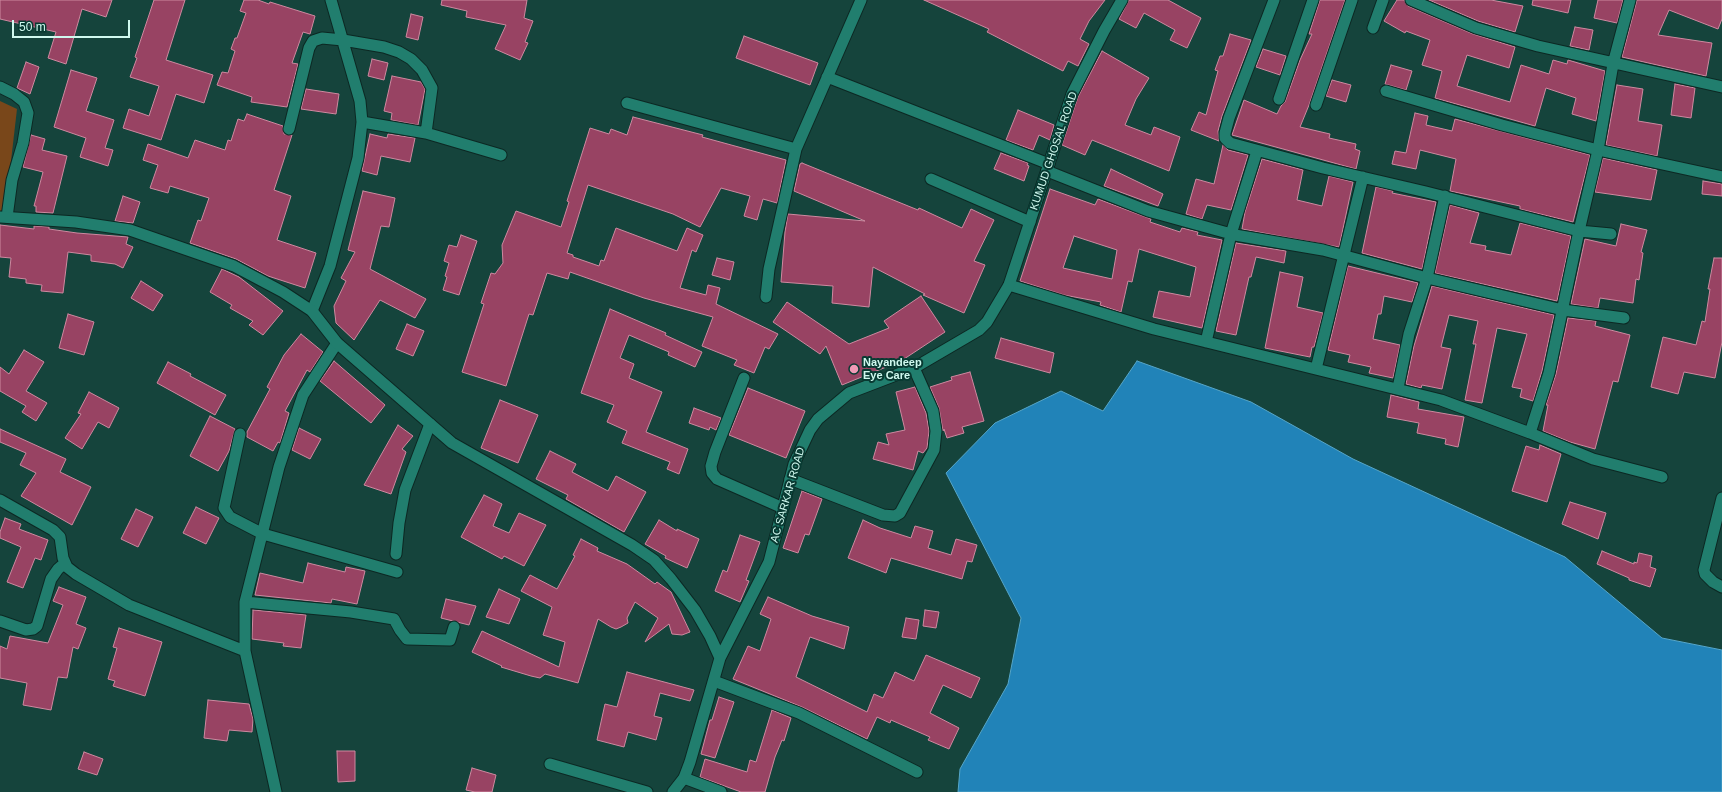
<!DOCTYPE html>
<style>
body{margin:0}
#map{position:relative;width:1722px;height:792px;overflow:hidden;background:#15443c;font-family:Helvetica,sans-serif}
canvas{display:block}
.scale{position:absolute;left:12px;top:20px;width:118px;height:18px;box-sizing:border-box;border:2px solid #d0f9ef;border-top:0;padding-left:5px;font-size:12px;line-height:14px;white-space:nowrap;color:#d0f9ef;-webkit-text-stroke:3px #083a32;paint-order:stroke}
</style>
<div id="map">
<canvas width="1722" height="792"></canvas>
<div class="scale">50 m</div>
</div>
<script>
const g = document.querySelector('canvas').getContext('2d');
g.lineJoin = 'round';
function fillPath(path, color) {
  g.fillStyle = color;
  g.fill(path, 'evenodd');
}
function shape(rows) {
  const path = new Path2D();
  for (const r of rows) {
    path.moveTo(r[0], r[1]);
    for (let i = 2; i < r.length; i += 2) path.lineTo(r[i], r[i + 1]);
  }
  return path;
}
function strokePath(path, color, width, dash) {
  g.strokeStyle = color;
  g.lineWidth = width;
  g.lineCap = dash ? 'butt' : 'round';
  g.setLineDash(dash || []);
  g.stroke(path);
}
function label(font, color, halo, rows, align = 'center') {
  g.font = font + ' Helvetica,sans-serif';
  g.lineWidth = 4;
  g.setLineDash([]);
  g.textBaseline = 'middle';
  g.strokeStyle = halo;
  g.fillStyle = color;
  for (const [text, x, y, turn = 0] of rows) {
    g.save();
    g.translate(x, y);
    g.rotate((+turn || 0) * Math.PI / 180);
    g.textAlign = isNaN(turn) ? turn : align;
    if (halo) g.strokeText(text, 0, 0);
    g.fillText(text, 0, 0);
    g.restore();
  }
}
const green = shape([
 [0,101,17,109,5,213,0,213]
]);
const water = shape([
 [1137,361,1251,402,1353,459,1565,557,1662,638,1722,650,1722,792,958,792,960,769,1008,684,1021,618,946,473,995,423,1061,391,1103,411,1137,361]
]);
const building = shape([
 [0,0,112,0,106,17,82,9,66,64,48,58,56,32,0,19,0,0],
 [154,0,185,0,166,60,213,75,204,103,176,94,161,140,123,128,129,109,149,116,159,86,130,77,137,58,135,57,154,0],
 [244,0,258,0,269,4,270,2,315,16,310,34,303,32,292,63,298,64,287,107,251,102,252,97,217,85,222,72,228,73,235,51,231,49,235,38,237,38,246,13,240,11,244,0],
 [442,0,527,0,524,18,533,21,525,42,528,43,520,60,495,49,506,25,466,17,467,11,441,5,442,0],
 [924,0,1105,0,1089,21,1080,39,1089,44,1078,66,1068,61,1063,71,987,32,989,29,924,0],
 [1129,0,1168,0,1201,18,1187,48,1170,40,1175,30,1144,13,1136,28,1119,19,1129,0],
 [1320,0,1345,0,1309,105,1300,127,1330,134,1329,138,1356,144,1355,149,1360,151,1356,169,1232,135,1244,100,1277,114,1281,106,1285,102,1300,60,1312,34,1309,34,1320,0],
 [1397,0,1404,0,1408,6,1473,34,1515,47,1509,68,1467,55,1457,86,1510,102,1521,65,1549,74,1553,60,1567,64,1568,60,1605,71,1596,121,1572,114,1576,98,1546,88,1535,126,1435,98,1442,71,1422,65,1430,40,1406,31,1405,33,1384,21,1397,0],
 [1429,0,1491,0,1523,6,1515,32,1478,21,1429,0],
 [1533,0,1571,0,1568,13,1532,5,1533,0],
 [1598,0,1623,0,1617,23,1594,18,1598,0],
 [1637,0,1722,0,1722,19,1718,29,1669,10,1658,35,1712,43,1706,76,1622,57,1637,0],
 [411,14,423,17,418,40,406,37,411,14],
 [1575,27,1593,30,1589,50,1570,46,1575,27],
 [1230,34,1251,40,1222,116,1218,131,1219,141,1191,130,1199,112,1206,115,1218,71,1215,70,1220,56,1223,56,1230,34],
 [744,36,818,63,810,85,736,58,744,36],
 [1263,49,1286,56,1280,75,1256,67,1263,49],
 [1102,51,1149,78,1136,99,1125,125,1151,135,1154,127,1180,137,1169,171,1092,140,1085,155,1062,145,1078,97,1102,51],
 [372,59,388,63,384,80,368,76,372,59],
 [26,62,39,67,30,94,17,88,26,62],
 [1391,65,1412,71,1406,90,1385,84,1391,65],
 [71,70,97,78,86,111,114,120,105,148,113,150,108,166,80,157,86,138,54,127,71,70],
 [392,76,421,82,425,89,418,125,391,120,392,113,384,111,392,76],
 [1332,80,1351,85,1346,102,1326,96,1332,80],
 [1675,84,1695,88,1691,118,1671,115,1675,84],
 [1617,85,1643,89,1638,121,1662,125,1657,156,1606,145,1617,85],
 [306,89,339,94,336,114,301,109,306,89],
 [1018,110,1054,125,1050,140,1039,135,1033,150,1006,140,1018,110],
 [1415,113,1428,116,1426,125,1452,131,1455,119,1590,155,1573,222,1520,209,1520,206,1450,191,1456,159,1420,150,1416,169,1392,164,1395,151,1406,153,1415,113],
 [247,114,283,126,284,134,292,135,274,190,291,196,277,240,316,253,305,288,268,276,236,259,190,243,198,220,201,221,209,198,170,186,168,193,150,188,158,165,143,160,148,144,188,158,195,140,225,150,228,140,231,141,238,119,244,121,247,114],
 [633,117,703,135,702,137,786,160,777,203,763,199,757,220,744,216,750,196,721,188,700,227,673,214,588,185,567,253,573,255,573,257,599,266,601,260,604,261,616,228,677,251,687,228,703,235,696,252,692,250,680,288,706,295,708,285,720,288,716,304,778,334,769,349,765,347,754,373,734,365,737,360,702,346,713,317,644,298,570,272,568,279,547,273,533,315,529,314,506,386,462,372,484,304,481,303,491,273,495,274,503,263,502,245,516,211,561,227,569,202,567,201,590,128,609,134,611,129,627,135,633,117],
 [370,134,387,138,388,134,415,138,410,162,381,156,377,175,362,171,370,134],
 [31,135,45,139,42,150,67,156,53,213,36,212,36,206,34,206,43,172,23,167,31,135],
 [1223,145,1228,150,1248,155,1231,210,1207,205,1202,219,1186,214,1196,179,1214,184,1223,145],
 [1001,153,1028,163,1027,165,1029,166,1024,181,994,169,1001,153],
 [1603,158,1657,170,1651,200,1595,192,1603,158],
 [1262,159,1303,170,1297,200,1322,206,1329,176,1353,182,1339,247,1242,229,1245,212,1262,159],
 [802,163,918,210,919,208,962,228,971,209,994,220,974,261,985,265,964,313,923,295,925,294,873,267,869,307,832,303,833,286,781,282,785,232,788,214,865,221,794,191,800,164,802,163],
 [1111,169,1163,194,1158,206,1104,186,1111,169],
 [1703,181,1722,184,1722,196,1702,194,1703,181],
 [1376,187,1393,191,1392,193,1436,202,1422,269,1362,253,1376,187],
 [1050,189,1095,205,1098,199,1151,219,1150,222,1180,232,1182,228,1198,232,1197,235,1222,240,1202,328,1153,317,1159,291,1190,297,1196,267,1139,249,1132,282,1128,281,1121,312,1100,305,1101,302,1064,295,1020,281,1050,189],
 [1074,236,1117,250,1112,279,1063,268,1074,236],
 [363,191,395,198,389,227,381,226,370,269,426,299,415,318,380,300,354,340,336,323,334,306,346,281,341,278,355,252,348,250,363,191],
 [123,196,140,202,133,223,115,221,123,196],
 [1450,205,1479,213,1470,243,1486,246,1485,250,1511,255,1520,223,1571,236,1557,301,1435,273,1450,205],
 [1621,224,1647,230,1641,252,1643,253,1639,280,1636,279,1633,303,1600,298,1598,308,1571,304,1585,239,1616,246,1621,224],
 [0,225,34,229,34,226,49,227,49,229,77,233,128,237,126,244,133,247,123,268,115,264,91,261,91,255,68,252,63,293,41,291,42,285,26,283,26,279,9,277,11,258,0,257,0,225],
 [461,235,477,241,459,295,443,290,447,277,445,276,449,263,444,261,449,245,457,247,461,235],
 [1236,243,1286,251,1284,263,1256,257,1251,277,1249,277,1236,335,1216,331,1236,243],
 [717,258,734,262,730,280,712,275,717,258],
 [1714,258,1722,258,1722,342,1715,378,1684,372,1678,394,1651,387,1663,337,1696,345,1702,321,1705,322,1710,289,1708,289,1714,258],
 [1348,266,1418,283,1412,302,1384,296,1381,314,1378,314,1373,339,1400,345,1393,378,1369,373,1371,367,1348,362,1350,355,1328,350,1348,266],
 [222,269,239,277,283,311,263,335,249,325,253,321,230,308,232,305,210,292,222,269],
 [1280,272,1303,277,1297,307,1323,313,1314,347,1312,347,1310,357,1265,348,1280,272],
 [141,281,163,295,153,311,131,298,141,281],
 [1432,286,1554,315,1542,371,1533,401,1520,397,1522,389,1512,387,1527,334,1497,328,1482,403,1465,400,1476,344,1473,344,1478,321,1449,315,1441,347,1451,349,1442,389,1422,385,1421,388,1406,384,1414,346,1432,286],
 [921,296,945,332,901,361,842,385,826,346,820,354,773,322,787,302,849,344,889,328,884,321,921,296],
 [610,309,666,333,665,335,702,352,695,367,668,355,669,352,629,335,620,358,634,364,629,378,662,392,646,432,688,449,679,474,667,469,670,462,622,443,627,431,607,422,614,405,581,393,610,309],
 [68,314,94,322,84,355,59,348,68,314],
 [1568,318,1596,321,1595,326,1630,335,1618,382,1613,381,1595,449,1570,442,1543,431,1548,405,1546,405,1556,374,1568,318],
 [407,324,424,331,413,356,396,349,407,324],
 [301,334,323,352,310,372,307,370,285,411,289,413,280,443,278,442,273,451,247,437,247,432,270,389,267,387,284,355,301,334],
 [1001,338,1054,353,1050,373,995,358,1001,338],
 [24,350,44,362,26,391,47,403,36,421,22,412,26,406,0,391,0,367,9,374,24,350],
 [334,361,385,405,371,423,320,381,334,361],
 [168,362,191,374,190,376,226,395,215,415,157,383,168,362],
 [970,372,984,421,962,427,964,433,947,438,944,429,943,431,939,408,930,387,952,380,951,377,970,372],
 [915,387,926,413,929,431,927,448,923,453,918,451,913,470,873,459,878,442,889,445,886,434,905,430,896,392,915,387],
 [748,388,805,411,786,458,729,435,748,388],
 [89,392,119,408,109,428,98,422,82,449,65,438,81,414,78,413,89,392],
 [1391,395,1419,402,1418,409,1464,417,1458,447,1445,444,1446,439,1417,433,1419,423,1387,417,1391,395],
 [500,400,538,415,518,463,481,448,500,400],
 [694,408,721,418,716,430,710,427,709,430,689,423,694,408],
 [210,416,235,429,229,451,218,471,190,456,210,416],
 [398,425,413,436,402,449,406,452,391,494,364,485,398,425],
 [299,428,321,439,310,459,292,450,299,428],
 [0,429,66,459,60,472,91,487,72,525,21,496,36,473,20,465,26,453,0,442,0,429],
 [1540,445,1561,454,1547,502,1512,491,1526,446,1539,450,1540,445],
 [550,451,576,464,572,472,608,491,616,476,646,492,624,532,566,499,568,495,536,479,550,451],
 [802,491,822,499,809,535,805,534,798,553,783,548,802,491],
 [484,495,502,504,493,526,509,533,519,513,546,525,524,566,504,556,502,559,461,537,484,495],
 [1570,502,1606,513,1598,539,1562,524,1570,502],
 [196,507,219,518,206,544,183,533,196,507],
 [136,509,153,517,138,547,121,539,136,509],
 [5,518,21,524,19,529,48,540,41,560,35,558,23,588,7,582,21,547,0,538,0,532,5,518],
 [659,520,677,531,677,529,699,539,687,568,665,558,666,556,645,544,659,520],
 [863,520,880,528,911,538,915,526,933,531,928,548,951,555,956,539,977,545,972,562,967,561,962,579,891,558,886,573,848,558,863,520],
 [740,535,760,542,746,580,749,581,740,602,715,591,723,570,727,572,740,535],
 [581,539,598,548,597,551,627,564,655,584,657,582,671,592,690,632,682,635,672,634,669,624,645,642,658,618,635,602,627,618,628,623,621,627,616,629,611,627,598,619,578,683,545,674,540,678,531,676,501,667,502,666,472,652,482,631,559,667,565,642,543,635,552,607,521,591,530,575,557,589,575,556,573,555,581,539],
 [1602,551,1634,564,1634,562,1637,563,1639,553,1652,556,1650,567,1656,569,1650,587,1629,580,1629,578,1597,564,1602,551],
 [308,563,345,572,346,567,365,571,357,604,332,599,331,603,255,595,260,573,303,583,308,563],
 [59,587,86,597,76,624,86,628,78,649,73,647,67,678,58,677,51,710,23,705,27,683,0,678,0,646,7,649,10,636,48,643,63,605,53,601,59,587],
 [499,589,520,599,509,624,486,617,499,589],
 [768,597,812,616,849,627,844,649,810,637,796,677,867,712,874,694,883,698,895,672,914,681,926,655,980,678,971,698,943,685,930,713,959,728,949,749,928,740,930,737,891,720,890,723,877,717,867,739,802,707,733,679,748,646,760,651,771,619,760,614,768,597],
 [446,599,476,606,469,625,441,618,446,599],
 [253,610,306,615,301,648,283,646,284,643,252,639,253,610],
 [925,610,939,612,936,628,923,626,925,610],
 [906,618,919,620,916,639,902,637,906,618],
 [119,628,162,642,145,696,113,686,115,681,108,679,117,648,113,647,119,628],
 [627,672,694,690,690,701,660,693,654,716,662,718,656,740,628,732,624,747,597,740,605,704,617,707,627,672],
 [719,697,734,702,715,758,701,754,710,720,712,720,719,697],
 [208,700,249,704,253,719,252,732,229,730,227,741,204,738,208,700],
 [772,710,791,718,784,741,782,740,775,757,765,792,741,792,700,777,705,759,747,772,750,760,756,762,772,710],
 [337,751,355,751,355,781,338,782,337,751],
 [84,752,103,759,97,775,78,769,84,752],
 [472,768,496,775,492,792,475,792,466,790,472,768]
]);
const minor = shape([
 [1274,0,1229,118,1225,133,1225,138,1230,143,1323,168,1426,192,1579,231,1611,234],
 [1411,0,1476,28,1538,46,1722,87],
 [1373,28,1383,0],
 [827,77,1049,164],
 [0,87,14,94,24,102,28,113,23,143,12,180,7,217],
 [1386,91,1502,125,1598,150,1722,177],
 [1279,99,1313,0],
 [627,103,796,149],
 [1316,105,1352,0],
 [362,122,426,133],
 [289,129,309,48,313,41,322,38,343,40,384,47,399,52,411,59,422,70,432,88,426,133,501,155],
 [1047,171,1148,211,1235,235,1323,250,1427,278,1563,310,1624,318],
 [931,179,1030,222],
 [1009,285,1154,329,1441,400,1530,433,1593,459,1662,477],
 [766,297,769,269,796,149,861,0],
 [312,311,330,266,358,158,362,122,360,101,331,0],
 [1206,342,1231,234,1257,151],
 [1316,369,1363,177],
 [744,378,715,452,711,466,712,473,717,479,783,508],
 [1398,388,1409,334,1427,278,1445,196],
 [1530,433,1549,373,1579,231,1598,150,1613,64,1630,0],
 [240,434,224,508,230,517,263,534,397,572],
 [790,479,883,515,895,516,900,513,934,450,936,431,933,411,914,368],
 [1722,498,1704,570,1705,574,1713,582,1722,587],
 [0,500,53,530,60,537,63,558,67,567,76,574,129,605,245,651],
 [396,554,399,523,405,490,430,424],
 [245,602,351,612,394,619,400,630,407,639,450,640,454,627],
 [0,621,26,630,33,629,37,626,51,579,58,569,65,563],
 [714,681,799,713,917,772],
 [550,764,647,792],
 [684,778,721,792],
 [276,792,245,651,245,602,279,467,303,395,337,343]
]);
const tertiary = shape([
 [0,217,76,222,130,230,234,266,283,292,312,311,337,343,452,443,632,545,654,560,671,579,695,610,710,636,720,658],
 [673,792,684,778,690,762,720,658,769,562,794,464,810,430,818,419,849,393,914,368,979,330,987,322,1009,285,1072,94,1104,31,1122,0]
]);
const markers = [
 [854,369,5,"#f09ab6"]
];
const streetNames = [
 ["KUMUD GHOSAL ROAD",1054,151,-71],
 ["AC SARKAR ROAD",788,495,-74]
];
const poiNames = [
 ["Nayandeep",863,363],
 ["Eye Care",863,376]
];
fillPath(green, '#79471a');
fillPath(water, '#2183b8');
strokePath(water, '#56a6c8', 1);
fillPath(building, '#984363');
strokePath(building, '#ce89a0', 1);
strokePath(minor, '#0c2823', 13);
strokePath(tertiary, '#0c2823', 13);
strokePath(minor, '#217e6e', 11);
strokePath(tertiary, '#217e6e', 11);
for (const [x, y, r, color] of markers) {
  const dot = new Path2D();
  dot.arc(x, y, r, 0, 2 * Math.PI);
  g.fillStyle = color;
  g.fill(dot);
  strokePath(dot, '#083a32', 1.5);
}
label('11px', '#d0f9ef', '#083a32', streetNames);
label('bold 11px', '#d0f9ef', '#083a32', poiNames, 'left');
</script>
